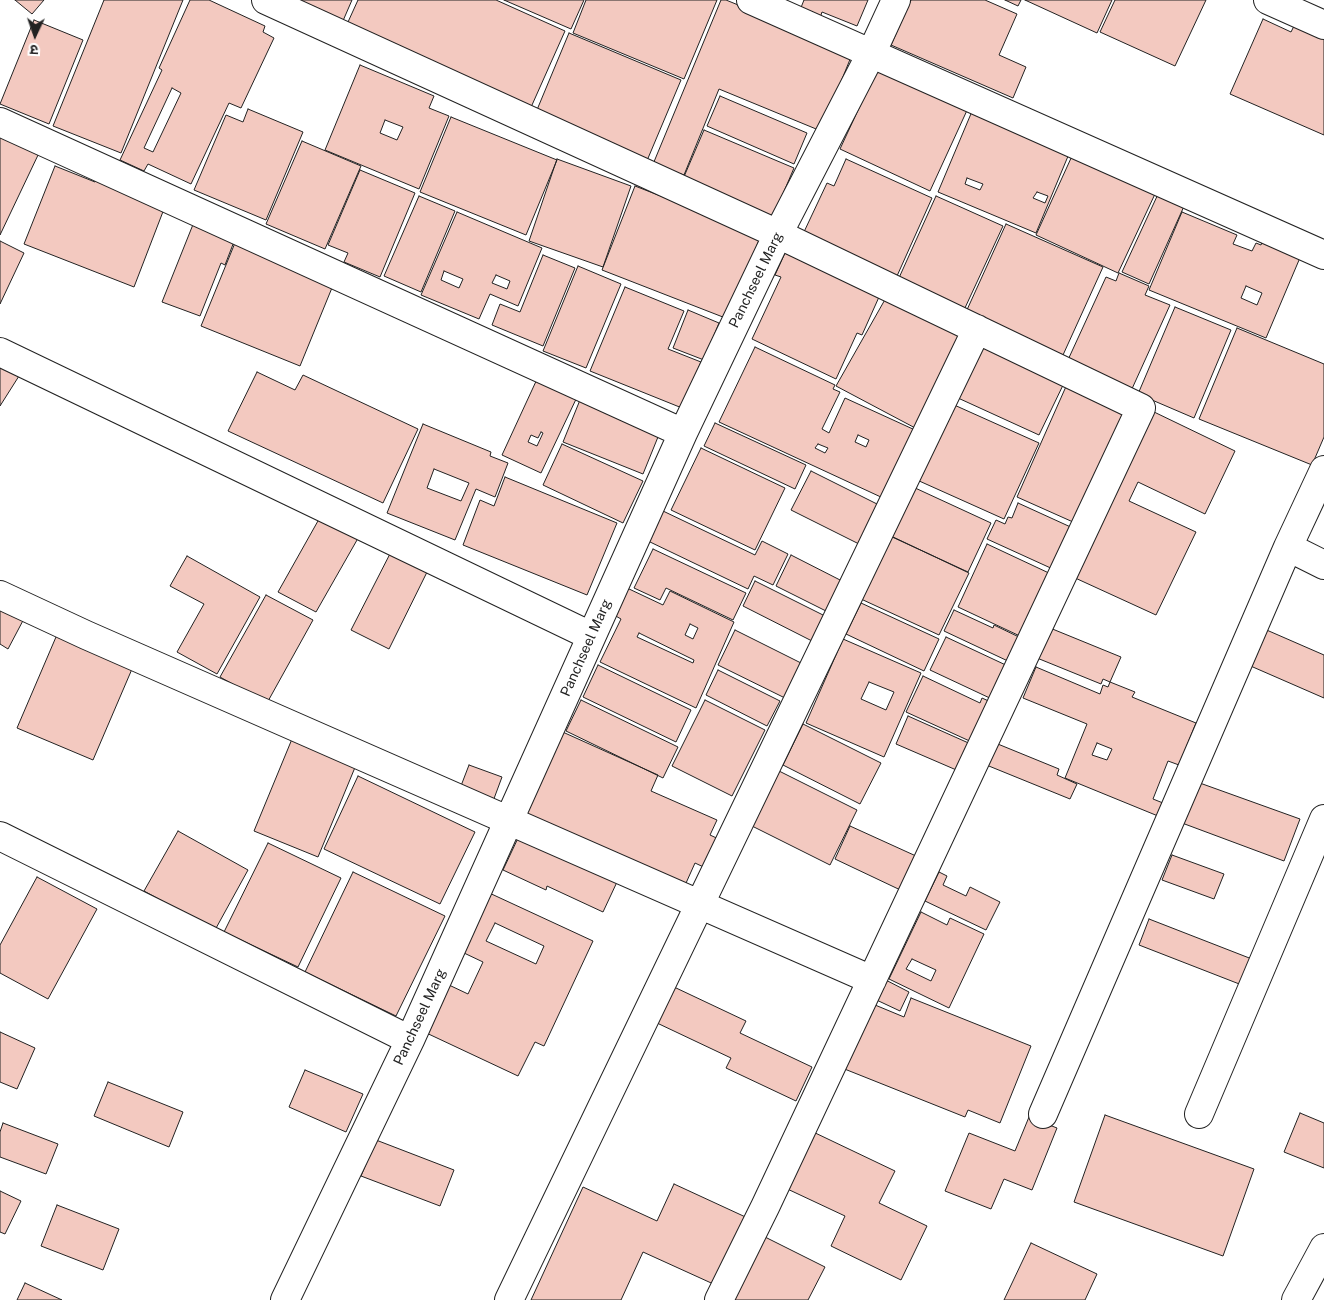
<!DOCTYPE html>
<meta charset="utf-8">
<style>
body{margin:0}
#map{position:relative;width:1324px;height:1300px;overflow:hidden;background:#fff;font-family:"Public Sans","Noto Sans Devanagari",sans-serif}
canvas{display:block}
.north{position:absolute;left:10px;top:10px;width:50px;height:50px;-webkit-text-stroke:4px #fff;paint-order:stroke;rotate:183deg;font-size:14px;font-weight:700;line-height:20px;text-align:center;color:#222}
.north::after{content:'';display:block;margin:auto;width:18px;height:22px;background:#222;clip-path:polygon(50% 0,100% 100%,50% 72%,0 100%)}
</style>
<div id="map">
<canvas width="1324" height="1300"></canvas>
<div class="north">उ</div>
</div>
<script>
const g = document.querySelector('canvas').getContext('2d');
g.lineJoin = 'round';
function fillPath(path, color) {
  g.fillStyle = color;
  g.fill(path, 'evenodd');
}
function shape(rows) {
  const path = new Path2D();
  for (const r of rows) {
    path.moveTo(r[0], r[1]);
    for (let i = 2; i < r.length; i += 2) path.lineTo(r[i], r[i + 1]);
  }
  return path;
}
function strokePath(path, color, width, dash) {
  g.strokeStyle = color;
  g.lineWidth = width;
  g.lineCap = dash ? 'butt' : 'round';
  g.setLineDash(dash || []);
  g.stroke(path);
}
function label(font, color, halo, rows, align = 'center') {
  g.font = font + ' "Public Sans",sans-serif';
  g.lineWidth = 4;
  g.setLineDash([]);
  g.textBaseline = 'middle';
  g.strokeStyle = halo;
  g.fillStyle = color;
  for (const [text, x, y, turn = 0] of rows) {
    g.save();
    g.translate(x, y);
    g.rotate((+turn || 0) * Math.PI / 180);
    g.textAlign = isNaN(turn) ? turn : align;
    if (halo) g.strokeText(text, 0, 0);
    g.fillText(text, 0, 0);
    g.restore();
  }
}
const building = shape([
 [15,0,44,0,32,14,15,0],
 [104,0,183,0,121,153,53,126,104,0],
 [190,0,209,0,265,26,263,32,274,38,241,108,229,103,191,184,148,164,144,171,120,160,162,70,159,68,190,0],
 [172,88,181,93,153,152,144,148,172,88],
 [286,0,352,0,339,30,286,0],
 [358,0,496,0,565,31,528,114,343,33,358,0],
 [504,0,584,0,571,29,504,0],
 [586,0,717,0,684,79,573,33,586,0],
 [721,0,726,0,853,52,821,131,719,89,684,175,681,174,678,180,651,169,721,0],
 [804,0,868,0,857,26,822,12,820,18,800,10,804,0],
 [911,0,985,0,1017,14,999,55,1026,67,1013,98,891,45,911,0],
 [1005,0,1021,0,1018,6,1005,0],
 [1025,0,1112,0,1097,33,1025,0],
 [1115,0,1206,0,1175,66,1100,32,1115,0],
 [1263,19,1291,32,1295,24,1324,37,1324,135,1230,94,1263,19],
 [34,20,83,40,49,124,0,104,34,20],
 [569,33,681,80,646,163,534,117,569,33],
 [360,65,434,96,429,108,449,116,419,189,325,150,360,65],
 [385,120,403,127,397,140,380,133,385,120],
 [879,65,969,106,930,191,840,149,879,65],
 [720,96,807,133,794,164,707,126,720,96],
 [248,109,303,132,266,220,194,190,226,115,243,122,248,109],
 [973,109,1071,149,1036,233,938,192,973,109],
 [967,178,983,184,980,190,965,184,967,178],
 [1037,192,1048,196,1045,203,1033,198,1037,192],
 [451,117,557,160,526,235,420,192,451,117],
 [704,130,794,168,773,217,683,179,704,130],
 [0,135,39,153,0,235,0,135],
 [302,141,361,166,325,249,266,224,302,141],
 [1072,156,1155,194,1118,273,1036,235,1072,156],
 [557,159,631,186,603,267,529,241,557,159],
 [846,159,932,198,897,276,803,234,827,183,834,186,846,159],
 [55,166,95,182,99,172,164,209,134,287,24,244,55,166],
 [360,170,415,193,380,277,344,262,348,253,328,245,360,170],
 [635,186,761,235,728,319,602,270,635,186],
 [1159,192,1185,204,1149,284,1122,272,1159,192],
 [419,196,455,211,421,292,384,276,419,196],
 [936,196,1003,226,964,310,898,280,936,196],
 [457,212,542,248,518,306,490,294,479,319,421,295,457,212],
 [444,271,463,279,459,288,441,280,444,271],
 [496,275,510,281,507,289,492,283,496,275],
 [1182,212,1237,235,1233,244,1252,251,1256,243,1261,245,1264,237,1302,253,1266,338,1149,290,1182,212],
 [1246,286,1262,293,1257,305,1241,298,1246,286],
 [194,222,235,239,225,265,221,263,200,316,162,302,194,222],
 [1006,224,1103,267,1063,355,966,312,1006,224],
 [237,238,336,278,300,366,201,326,237,238],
 [0,241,24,253,0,304,0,241],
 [785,253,879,297,862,335,857,333,836,379,752,339,781,277,775,275,785,253],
 [543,255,575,268,543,346,492,325,500,304,520,312,543,255],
 [578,266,621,284,586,368,543,351,578,266],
 [1119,273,1149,286,1145,295,1170,305,1131,391,1067,362,1106,277,1116,281,1119,273],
 [625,287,684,311,668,349,701,362,682,408,590,371,625,287],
 [887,296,968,339,919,430,836,386,887,296],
 [1175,307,1231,330,1194,418,1138,394,1175,307],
 [688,310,719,323,704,360,673,348,688,310],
 [1237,328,1324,364,1324,437,1312,465,1199,419,1237,328],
 [983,344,1065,381,1039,435,958,398,983,344],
 [755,347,835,385,833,389,840,392,822,429,829,433,845,398,915,430,883,498,719,422,755,347],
 [858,435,869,440,866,447,855,442,858,435],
 [818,444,828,448,825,453,815,448,818,444],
 [0,364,19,376,0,406,0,364],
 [257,372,295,390,303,375,418,429,383,503,228,431,257,372],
 [538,377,578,395,541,473,502,455,538,377],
 [541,432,543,433,537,446,528,442,531,435,538,438,541,432],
 [1068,382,1132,411,1082,526,1017,497,1068,382],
 [580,400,660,432,643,474,563,442,580,400],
 [952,404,1039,443,1004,519,917,480,952,404],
 [1152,411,1235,451,1205,514,1138,482,1129,501,1196,532,1156,615,1073,577,1152,411],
 [715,423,806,465,795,489,704,446,715,423],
 [423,424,491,452,490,456,508,463,495,497,476,489,455,540,387,513,423,424],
 [434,469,469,483,461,501,427,488,434,469],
 [562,444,643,481,623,523,543,485,562,444],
 [701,448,785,488,755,550,671,510,701,448],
 [811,471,879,505,859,544,791,510,811,471],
 [505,477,617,523,587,595,463,545,480,500,494,506,505,477],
 [913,487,991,523,968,572,890,536,913,487],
 [1018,503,1075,529,1055,570,987,539,996,520,1005,524,1008,517,1012,518,1018,503],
 [663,511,755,555,762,541,788,554,773,585,754,576,748,589,648,541,663,511],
 [323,512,361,533,316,612,278,592,323,512],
 [891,536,969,573,939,635,861,599,891,536],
 [987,544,1051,574,1022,637,958,607,987,544],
 [394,546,431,564,389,649,351,630,394,546],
 [653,549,746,593,733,620,666,588,660,600,634,588,653,549],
 [791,555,844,582,828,612,776,586,791,555],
 [187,556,260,597,217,674,177,652,204,604,170,586,187,556],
 [755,581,825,616,812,641,743,606,755,581],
 [627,588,663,605,670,591,734,622,696,708,600,662,621,619,614,615,627,588],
 [690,624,698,628,693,639,685,635,690,624],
 [639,633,694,660,693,663,637,637,639,633],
 [266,595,313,620,267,703,220,677,266,595],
 [861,603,939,639,924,671,846,634,861,603],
 [0,609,27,613,8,649,0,644,0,609],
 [954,610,993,628,994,625,1021,638,1010,662,944,631,954,610],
 [1050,628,1121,657,1110,682,1103,679,1101,684,1037,658,1050,628],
 [1262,628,1324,655,1324,698,1246,664,1262,628],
 [59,630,135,662,93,760,17,728,59,630],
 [735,630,805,665,787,699,718,665,735,630],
 [946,637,1010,667,994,700,930,670,946,637],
 [843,639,921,673,884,757,806,723,843,639],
 [869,682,894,692,886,710,861,699,869,682],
 [598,665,691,710,676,742,583,697,598,665],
 [1036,667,1100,694,1103,685,1108,687,1110,682,1135,692,1132,697,1196,723,1179,765,1168,761,1153,799,1163,803,1158,816,1065,778,1087,724,1023,698,1036,667],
 [718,670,780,701,767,726,706,695,718,670],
 [923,676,980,703,982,698,993,703,974,743,906,712,923,676],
 [581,700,678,747,663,778,566,731,581,700],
 [705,700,765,730,732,796,672,766,705,700],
 [908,716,973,745,961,772,896,744,908,716],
 [803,724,881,763,860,804,783,765,803,724],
 [556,729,658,775,651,791,717,820,710,835,723,841,710,870,695,863,682,892,515,817,556,729],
 [292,739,356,765,318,857,254,831,292,739],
 [988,740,1059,769,1057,775,1077,784,1070,799,979,762,988,740],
 [1097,743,1112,749,1107,760,1092,755,1097,743],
 [469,765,502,777,492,804,459,791,469,765],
 [769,766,857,810,830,865,742,821,769,766],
 [358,776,475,832,440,904,324,849,358,776],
 [1197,782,1300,819,1284,861,1182,823,1197,782],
 [850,826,927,861,911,895,835,859,850,826],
 [178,831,248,870,215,930,144,891,178,831],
 [519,836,617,882,603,912,547,886,546,890,503,870,519,836],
 [268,843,341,878,298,967,224,932,268,843],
 [1172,855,1224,874,1214,899,1162,880,1172,855],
 [353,872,445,916,396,1016,305,972,353,872],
 [939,872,947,876,943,885,966,896,970,887,1000,902,986,930,925,901,939,872],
 [37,877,97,909,48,999,0,973,0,945,37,877],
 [485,891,593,941,544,1046,535,1042,518,1076,420,1030,485,891],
 [495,923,544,946,536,964,486,941,495,923],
 [464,953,483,962,468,994,449,985,464,953],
 [921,912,947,925,950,918,984,934,949,1008,889,979,921,912],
 [912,959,936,970,931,981,906,969,912,959],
 [1149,919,1257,961,1247,987,1139,945,1149,919],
 [878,976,909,992,900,1011,868,996,878,976],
 [674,987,746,1021,740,1033,812,1067,796,1101,726,1068,731,1058,657,1023,674,987],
 [911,998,1031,1046,1000,1123,968,1110,965,1117,837,1066,863,1000,904,1017,911,998],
 [0,1032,35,1048,17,1089,0,1082,0,1032],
 [305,1070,363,1094,346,1132,289,1107,305,1070],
 [108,1082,183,1112,169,1147,94,1116,108,1082],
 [1300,1113,1324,1123,1324,1168,1284,1152,1300,1113],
 [1105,1115,1254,1169,1223,1256,1074,1202,1105,1115],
 [1029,1117,1057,1128,1032,1190,1004,1179,991,1209,945,1191,969,1133,1015,1151,1029,1117],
 [3,1123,58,1144,46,1174,0,1157,0,1132,3,1123],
 [809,1130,895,1171,879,1203,927,1226,901,1280,831,1246,845,1216,781,1186,809,1130],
 [376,1140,454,1170,440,1206,361,1176,376,1140],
 [674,1184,752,1220,720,1287,643,1252,621,1300,531,1300,583,1187,657,1221,674,1184],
 [0,1191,21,1201,5,1234,0,1232,0,1191],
 [57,1205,119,1229,103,1270,41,1246,57,1205],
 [755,1232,825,1267,808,1300,727,1300,755,1232],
 [1031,1243,1097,1274,1085,1300,1004,1300,1031,1243],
 [25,1283,62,1300,17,1300,25,1283]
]);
const minor = shape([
 [266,0,778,234,1141,408,765,1207,719,1300],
 [751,0,1324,255],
 [1268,0,1324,25],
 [0,122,683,433],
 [0,352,591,636],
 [1324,470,1288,547,1324,565],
 [0,595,86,635,872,980],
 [0,836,410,1040],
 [1043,1114,1288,547],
 [1199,1114,1324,819],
 [285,1300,410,1040,683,433,778,234,872,52,896,0],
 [509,1300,977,329],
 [1296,1300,1324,1248]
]);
const streetNames = [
 ["Panchseel Marg",756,280,-64],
 ["Panchseel Marg",586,648,-66],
 ["Panchseel Marg",420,1017,-65]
];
fillPath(building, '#f3c9c0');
strokePath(building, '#222', 1);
strokePath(minor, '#222', 30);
strokePath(minor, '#fff', 28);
label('14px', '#222', '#fff', streetNames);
</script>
